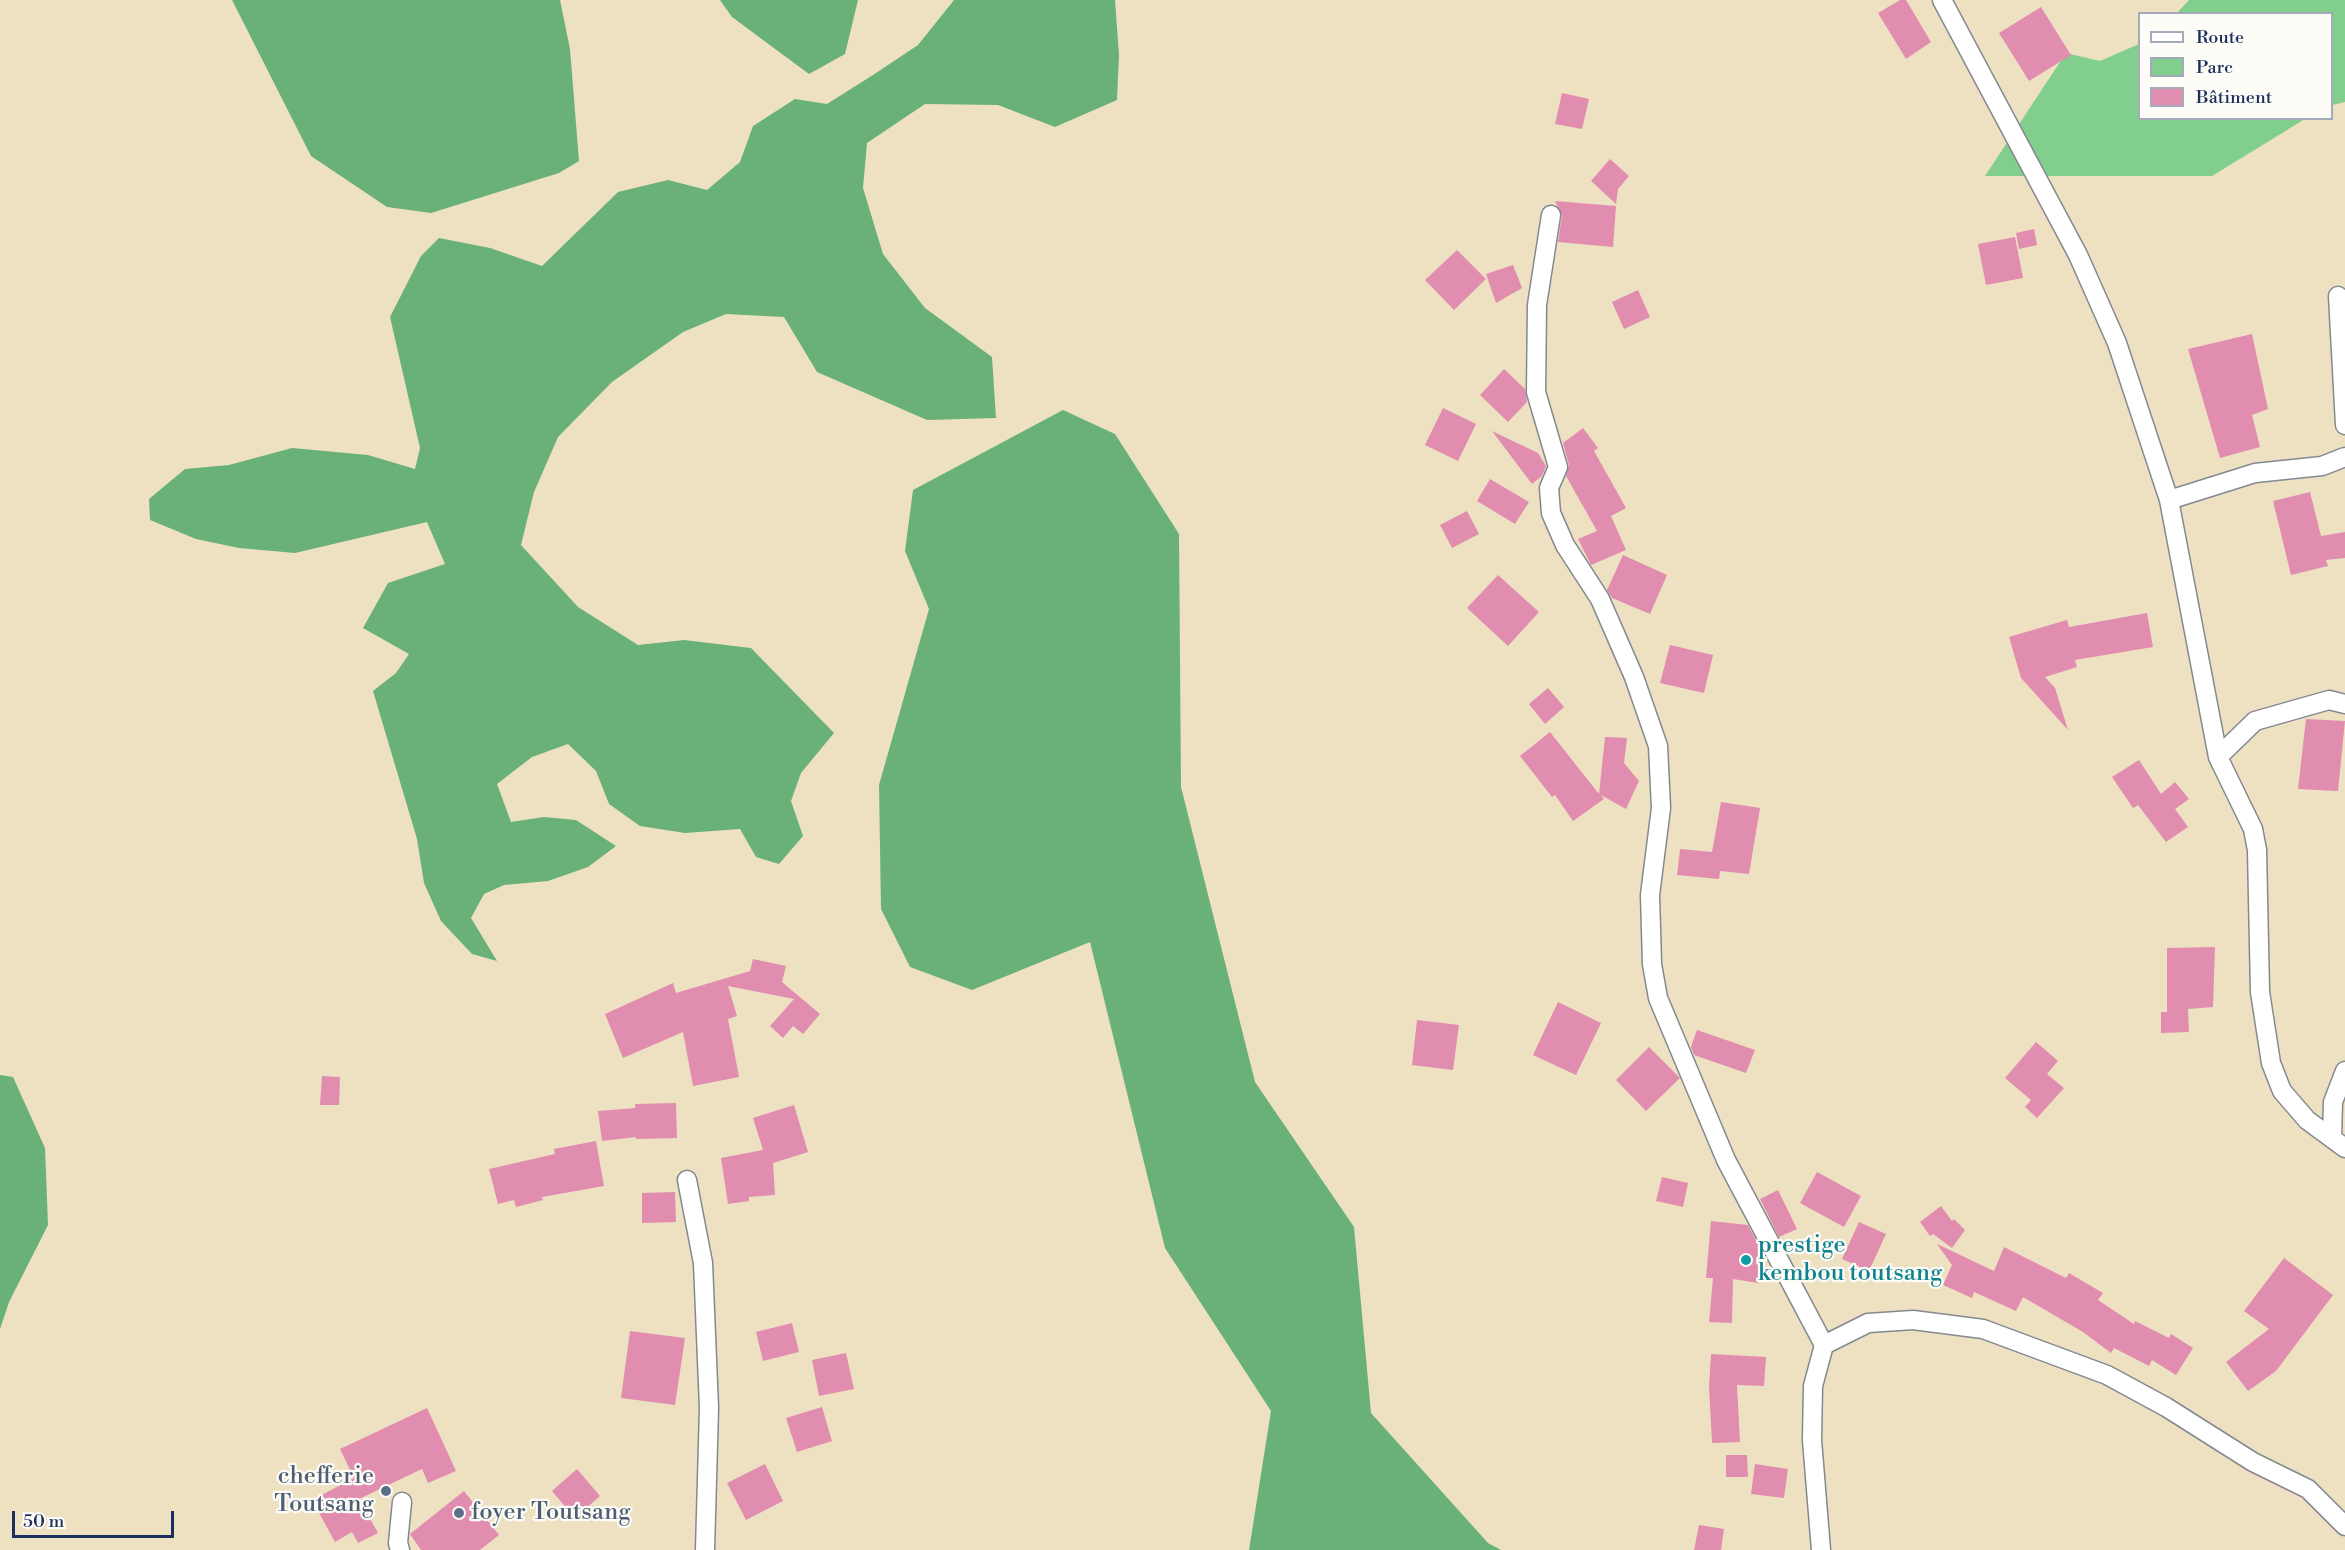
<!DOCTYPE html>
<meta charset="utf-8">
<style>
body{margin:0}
#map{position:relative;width:2345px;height:1550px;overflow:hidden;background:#eee1c1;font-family:"Libre Bodoni",serif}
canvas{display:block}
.legend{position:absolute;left:2138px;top:12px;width:195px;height:108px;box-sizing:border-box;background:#fdfcf7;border:2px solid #a3aaba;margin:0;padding:8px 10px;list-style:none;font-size:18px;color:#1b2f5e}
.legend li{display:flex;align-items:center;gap:12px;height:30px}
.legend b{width:30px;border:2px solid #a3aaba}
.scale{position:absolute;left:12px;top:1511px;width:162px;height:27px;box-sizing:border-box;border:3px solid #1b2f5e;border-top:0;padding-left:8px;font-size:18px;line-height:21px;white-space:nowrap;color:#1b2f5e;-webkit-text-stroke:4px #fdfcf7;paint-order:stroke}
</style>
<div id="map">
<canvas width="2345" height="1550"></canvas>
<ul class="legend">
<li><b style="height:8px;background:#fff"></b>Route</li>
<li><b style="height:16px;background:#82ce8c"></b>Parc</li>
<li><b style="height:16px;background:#e08db0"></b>Bâtiment</li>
</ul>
<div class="scale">50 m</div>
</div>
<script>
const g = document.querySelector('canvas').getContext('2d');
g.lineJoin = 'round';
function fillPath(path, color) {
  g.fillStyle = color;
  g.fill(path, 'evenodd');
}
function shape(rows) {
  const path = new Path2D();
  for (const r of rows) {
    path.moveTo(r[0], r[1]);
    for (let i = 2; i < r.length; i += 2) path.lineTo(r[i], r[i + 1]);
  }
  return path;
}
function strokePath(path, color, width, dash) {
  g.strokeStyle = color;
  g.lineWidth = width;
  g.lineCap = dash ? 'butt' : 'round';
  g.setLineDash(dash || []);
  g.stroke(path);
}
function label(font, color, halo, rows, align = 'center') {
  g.font = font + ' "Libre Bodoni",serif';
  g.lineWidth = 4.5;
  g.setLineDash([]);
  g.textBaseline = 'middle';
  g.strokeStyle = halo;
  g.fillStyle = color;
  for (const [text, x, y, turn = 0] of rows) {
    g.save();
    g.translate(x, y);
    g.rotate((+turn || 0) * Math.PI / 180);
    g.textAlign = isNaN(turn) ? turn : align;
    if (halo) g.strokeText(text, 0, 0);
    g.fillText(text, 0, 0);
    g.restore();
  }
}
const green = shape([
 [2189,0,2345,0,2345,102,2332,105,2332,14,2177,13],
 [2139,44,2140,118,2305,119,2212,176,1985,176,2060,62,2070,54,2100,61]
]);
const forest = shape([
 [232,0,560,0,570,49,579,161,559,173,431,213,387,207,311,156],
 [720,0,858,0,845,54,809,74,732,17],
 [954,0,1115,0,1119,55,1117,100,1055,127,998,105,925,104,867,143,863,188,883,254,925,308,992,357,996,418,927,420,817,372,784,317,726,314,683,332,612,382,558,437,534,492,521,545,578,607,638,645,684,640,751,648,834,733,801,773,791,801,803,836,779,864,756,857,740,829,685,833,640,826,609,804,596,771,568,744,532,757,497,784,511,822,544,817,576,820,616,846,588,867,548,881,504,885,484,894,471,918,497,961,472,954,441,921,424,883,417,839,373,691,396,673,409,654,363,628,388,583,445,564,427,522,295,553,239,548,196,539,150,520,149,499,185,469,229,465,292,448,368,455,415,469,420,448,390,317,421,256,439,238,490,248,542,266,618,192,668,180,707,190,740,162,753,126,795,99,827,104,873,75,918,45],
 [1063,410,1115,434,1179,534,1181,787,1255,1082,1354,1227,1371,1413,1488,1543,1501,1550,1249,1550,1271,1411,1165,1248,1090,942,972,990,910,967,881,909,879,785,929,609,905,551,913,490],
 [0,1075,13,1077,45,1148,48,1225,9,1302,0,1329]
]);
const building = shape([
 [1900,0,1906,0,1931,42,1906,59,1878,13],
 [2041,7,2071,55,2029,81,1999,33],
 [1562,93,1589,99,1582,129,1555,124],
 [1610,159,1629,176,1618,189,1616,204,1591,181],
 [1555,201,1616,206,1613,247,1558,242,1562,216],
 [2034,229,2037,245,2019,249,2016,233],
 [2015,237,2023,278,1986,285,1978,244],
 [1457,250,1486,279,1454,310,1425,280],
 [1513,265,1522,288,1496,303,1486,274],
 [1638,290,1650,317,1624,329,1612,302],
 [2252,334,2268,409,2252,415,2260,447,2220,458,2188,349],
 [1504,369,1525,389,1527,402,1508,422,1480,395],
 [1443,408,1476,424,1458,461,1425,445],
 [1583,428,1598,448,1594,451,1626,508,1611,516,1626,550,1591,565,1578,539,1597,531,1566,476,1569,465,1563,443],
 [1492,431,1538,453,1546,466,1542,476,1532,484],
 [1490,479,1529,502,1515,524,1477,501],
 [2310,492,2321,536,2345,532,2345,558,2326,560,2328,566,2291,575,2273,501],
 [1467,511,1479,534,1452,548,1440,525],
 [1623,555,1667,575,1650,614,1612,598,1607,590],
 [1498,575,1539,612,1508,646,1467,608],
 [2147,613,2153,647,2075,660,2077,667,2045,677,2055,688,2068,730,2021,678,2009,637,2067,620,2069,627],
 [1670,645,1713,655,1704,693,1660,683],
 [1548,688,1564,707,1545,724,1529,704],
 [2306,719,2345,721,2338,791,2298,789],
 [1550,732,1599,794,1605,737,1627,738,1624,763,1639,781,1626,809,1601,795,1604,799,1573,821,1555,795,1552,797,1520,756],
 [2139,760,2161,794,2175,782,2189,799,2175,809,2188,827,2166,842,2138,805,2133,808,2112,777],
 [1721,802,1760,808,1749,874,1720,871,1719,879,1677,875,1680,849,1712,852],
 [2215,947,2213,1007,2188,1009,2189,1032,2161,1033,2161,1012,2167,1012,2167,948],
 [753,959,786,966,782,982,820,1014,803,1034,793,1026,783,1038,770,1026,794,999,728,986,737,1016,728,1019,739,1077,693,1086,683,1032,623,1058,605,1014,673,983,676,993,750,971],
 [1558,1002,1601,1023,1576,1075,1533,1055],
 [1417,1020,1459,1025,1453,1070,1412,1065],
 [1697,1030,1755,1050,1746,1073,1694,1055,1691,1047],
 [2036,1042,2058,1061,2047,1074,2064,1088,2037,1118,2025,1107,2031,1100,2005,1078],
 [1649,1047,1680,1078,1646,1111,1616,1080],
 [322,1076,340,1077,339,1105,320,1105],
 [676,1103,677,1138,636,1139,636,1137,602,1141,598,1111,635,1108,635,1104],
 [794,1105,808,1152,773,1163,775,1195,749,1197,749,1201,728,1204,721,1158,763,1150,753,1118],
 [596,1141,604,1186,542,1197,543,1200,516,1207,514,1200,498,1204,489,1169,555,1154,554,1149],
 [1817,1172,1861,1196,1844,1227,1800,1203],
 [1662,1177,1688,1183,1683,1207,1656,1201],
 [1778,1190,1797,1229,1779,1237,1760,1199],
 [675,1192,676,1222,642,1223,642,1193],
 [1941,1206,1952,1221,1954,1219,1965,1230,1952,1248,1933,1234,1930,1236,1920,1222],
 [1711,1221,1748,1225,1762,1252,1758,1283,1733,1279,1732,1323,1709,1322,1713,1278,1706,1278],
 [1859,1222,1886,1234,1869,1271,1842,1259],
 [1937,1244,1994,1271,2004,1247,2066,1278,2069,1273,2103,1293,2098,1300,2134,1324,2135,1321,2169,1338,2171,1334,2193,1348,2176,1375,2152,1360,2149,1366,2114,1348,2111,1353,2083,1332,2023,1297,2016,1311,1974,1292,1972,1298,1943,1285,1952,1265],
 [2284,1258,2333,1295,2276,1371,2248,1391,2226,1362,2269,1329,2244,1311],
 [792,1323,799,1352,763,1361,756,1332],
 [630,1331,685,1338,675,1405,621,1398],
 [846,1353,854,1389,819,1396,812,1360],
 [1711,1354,1766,1357,1764,1386,1737,1385,1740,1442,1712,1443,1709,1387],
 [822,1407,832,1441,797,1452,786,1418],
 [427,1408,456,1471,428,1483,422,1469,359,1499,378,1533,358,1543,352,1532,335,1542,312,1500,354,1478,340,1449],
 [1726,1455,1747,1455,1748,1477,1726,1477],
 [765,1464,783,1501,746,1520,727,1483],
 [1755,1464,1788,1469,1784,1498,1751,1494],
 [577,1469,600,1496,575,1518,552,1491],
 [464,1491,499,1535,480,1550,421,1550,410,1534],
 [1699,1525,1724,1529,1721,1550,1694,1550]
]);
const street = shape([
 [1942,0,2078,255,2117,343,2169,500,2218,757,2253,829,2257,850,2260,992,2271,1063,2282,1091,2307,1120,2345,1148],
 [1551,215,1537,305,1536,392,1558,467,1549,488,1551,513,1565,545,1600,599,1634,677,1658,746,1661,808,1650,895,1652,964,1658,998,1726,1160,1824,1345,1868,1323,1913,1320,1983,1329,2107,1375,2166,1407,2253,1462,2308,1489,2345,1526],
 [2338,296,2345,425],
 [2169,500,2255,473,2322,466,2345,457],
 [2218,757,2255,721,2329,700,2345,704],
 [2332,1138,2333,1102,2345,1071],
 [687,1180,703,1263,709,1408,705,1550],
 [400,1550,398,1543,402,1502],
 [1821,1550,1812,1440,1813,1386,1824,1345]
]);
const markers = [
 [1746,1260,6,"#0f9aa8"],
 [386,1491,6,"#5c6f8a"],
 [459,1513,6,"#5c6f8a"]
];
const cultureNames = [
 ["prestige",1758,1246],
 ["kembou toutsang",1758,1274]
];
const serviceNames = [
 ["chefferie",374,1477],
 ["Toutsang",374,1505],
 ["foyer Toutsang",471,1513,"left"]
];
fillPath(green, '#82ce8c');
fillPath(forest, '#69b178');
fillPath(building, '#e08db0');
strokePath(street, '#848890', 21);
strokePath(street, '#fff', 18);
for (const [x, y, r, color] of markers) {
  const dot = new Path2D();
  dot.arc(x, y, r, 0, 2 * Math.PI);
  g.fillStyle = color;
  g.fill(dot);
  strokePath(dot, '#fdfcf7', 2);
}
label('24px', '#0d838f', '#fdfcf7', cultureNames, 'left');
label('24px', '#4e5e75', '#fdfcf7', serviceNames, 'right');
</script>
